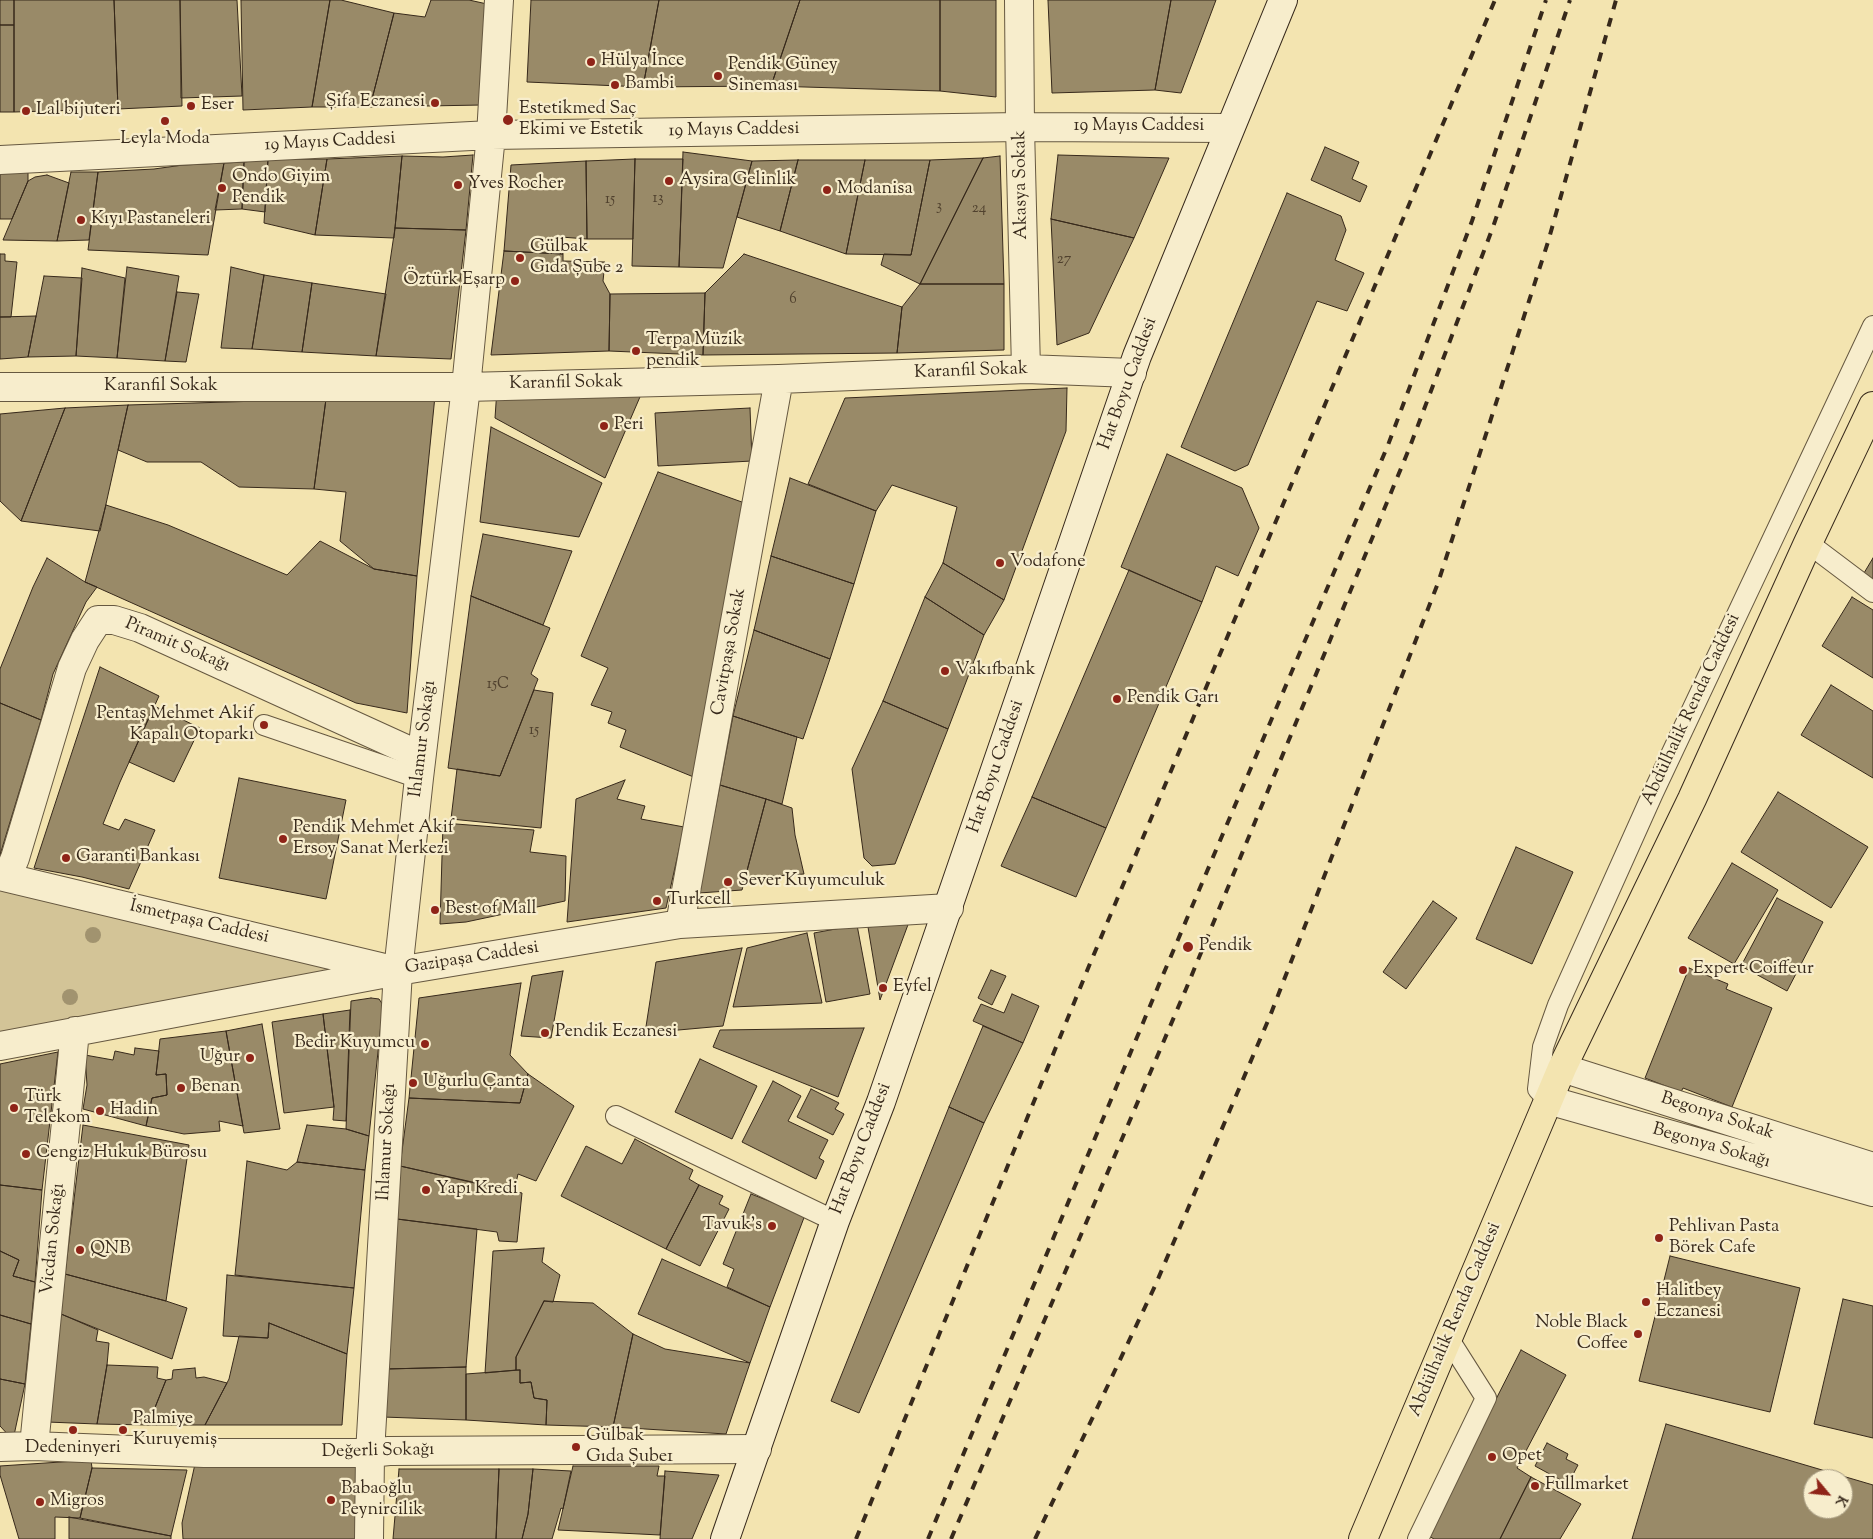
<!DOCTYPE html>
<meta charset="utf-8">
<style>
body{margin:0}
#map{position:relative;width:1873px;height:1539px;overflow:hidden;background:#f3e4b0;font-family:"Sorts Mill Goudy",serif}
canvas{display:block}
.north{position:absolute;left:1803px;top:1469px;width:50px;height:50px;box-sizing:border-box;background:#f7edcc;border:1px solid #aa9f85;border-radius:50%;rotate:118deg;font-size:14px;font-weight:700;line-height:20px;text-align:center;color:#37291b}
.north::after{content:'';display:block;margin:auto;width:18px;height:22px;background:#8f2418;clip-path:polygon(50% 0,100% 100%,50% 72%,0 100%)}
</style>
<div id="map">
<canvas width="1873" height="1539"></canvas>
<div class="north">K</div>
</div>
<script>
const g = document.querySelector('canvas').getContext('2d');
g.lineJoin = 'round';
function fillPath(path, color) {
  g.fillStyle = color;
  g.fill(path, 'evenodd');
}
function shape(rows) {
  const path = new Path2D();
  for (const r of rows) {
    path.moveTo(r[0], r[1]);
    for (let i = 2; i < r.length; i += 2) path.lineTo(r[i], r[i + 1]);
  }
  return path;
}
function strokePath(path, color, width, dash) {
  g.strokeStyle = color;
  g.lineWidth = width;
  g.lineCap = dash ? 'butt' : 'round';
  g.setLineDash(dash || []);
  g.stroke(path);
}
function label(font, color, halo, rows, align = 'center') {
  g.font = font + ' "Sorts Mill Goudy",serif';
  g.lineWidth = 4.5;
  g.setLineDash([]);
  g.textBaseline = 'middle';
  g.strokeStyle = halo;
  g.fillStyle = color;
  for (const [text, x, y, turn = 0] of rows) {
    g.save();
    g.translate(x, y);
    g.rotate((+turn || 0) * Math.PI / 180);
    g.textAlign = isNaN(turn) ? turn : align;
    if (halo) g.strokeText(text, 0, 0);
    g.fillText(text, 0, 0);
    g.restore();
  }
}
const green = shape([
 [0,891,352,969,0,1048]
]);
const building = shape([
 [0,0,14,0,14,25,0,25,0,0],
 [14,0,114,0,118,109,14,112,14,0],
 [114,0,180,0,182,106,118,109,114,0],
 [180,0,237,0,242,96,181,98,180,0],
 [241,0,330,0,312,107,243,110,241,0],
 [330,0,341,0,394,13,370,107,312,107,330,0],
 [431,0,469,0,487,4,482,105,370,107,394,13,425,17,431,0],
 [531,0,659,0,643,87,527,82,531,0],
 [659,0,800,0,771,86,643,87,659,0],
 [800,0,940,0,940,91,771,86,800,0],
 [940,0,996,0,996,97,940,91,940,0],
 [1048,0,1171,0,1155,90,1052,93,1048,0],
 [1171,0,1216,0,1181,93,1155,90,1171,0],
 [0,25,14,25,14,112,0,112,0,25],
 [1325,147,1359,162,1352,179,1367,186,1360,202,1311,180,1325,147],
 [683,152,752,161,723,268,679,267,683,152],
 [473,155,466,230,395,228,402,156,443,157,473,155],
 [1058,155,1169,158,1134,238,1051,219,1058,155],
 [402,156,394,238,315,235,327,159,402,156],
 [1000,156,1004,284,920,284,983,158,1000,156],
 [983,158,920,284,881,265,884,254,911,255,930,160,983,158],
 [268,159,327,159,315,235,264,223,268,159],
 [268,159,265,212,242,209,244,162,268,159],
 [635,159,633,239,587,239,586,161,635,159],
 [635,159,683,159,679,267,632,266,635,159],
 [798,160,865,160,846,254,780,231,798,160],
 [798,160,780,231,737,217,752,161,798,160],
 [865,160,930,160,911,255,846,254,865,160],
 [586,161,587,239,561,237,563,254,504,251,511,165,586,161],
 [244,162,242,209,215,210,224,163,244,162],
 [224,163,208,255,88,250,98,172,154,169,183,165,224,163],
 [28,166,28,181,12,219,0,219,0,170,28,166],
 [71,172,98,172,89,240,57,241,71,172],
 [47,175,69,183,57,241,3,240,28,181,35,177,47,175],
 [1287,193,1341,216,1346,230,1335,260,1364,273,1347,311,1317,301,1248,465,1235,471,1181,447,1287,193],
 [1051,219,1134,238,1089,333,1057,345,1051,219],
 [395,228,466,230,451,359,376,356,395,228],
 [504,251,563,254,563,261,605,262,603,281,610,294,609,351,491,355,504,251],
 [0,254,5,254,5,261,17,262,11,317,0,317,0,254],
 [744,254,902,307,897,353,703,355,705,293,744,254],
 [127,267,179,276,165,361,117,358,127,267],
 [231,267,264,275,252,349,221,348,231,267],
 [82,268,125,278,117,358,76,356,82,268],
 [264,275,312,283,302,352,252,349,264,275],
 [44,276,82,278,76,356,28,357,44,276],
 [312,283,386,294,376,356,302,352,312,283],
 [920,284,1004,284,1004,350,897,353,902,307,920,284],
 [177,292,199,294,186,362,165,361,177,292],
 [705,293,703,355,609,351,610,294,705,293],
 [36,316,28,357,0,359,0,317,36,316],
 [646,383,605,478,495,418,497,389,646,383],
 [1067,388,1066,431,1004,600,943,563,957,507,892,485,876,511,808,484,845,398,1067,388],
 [435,396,417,576,374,569,340,541,346,492,314,489,326,399,435,396],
 [326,399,314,489,239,487,201,462,147,462,118,450,128,405,326,399],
 [128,405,100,531,21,521,65,408,128,405],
 [65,408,21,521,0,501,0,414,65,408],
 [750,408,752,461,658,466,655,413,750,408],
 [491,427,602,483,579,537,480,522,491,427],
 [1167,454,1242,488,1259,528,1238,576,1216,566,1202,602,1121,567,1167,454],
 [658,472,753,506,701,780,620,747,626,730,608,723,612,712,591,705,608,668,581,656,658,472],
 [790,478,876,511,854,584,771,556,790,478],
 [106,505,168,525,287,575,320,541,374,569,417,576,407,713,356,703,85,582,106,505],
 [483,534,572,551,543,625,471,596,483,534],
 [771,556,854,584,830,659,754,630,771,556],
 [47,558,85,582,97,587,86,602,53,674,41,720,0,703,0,669,33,587,47,558],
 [1873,558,1873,581,1864,573,1873,558],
 [943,563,1004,600,984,635,925,597,943,563],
 [1129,570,1202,602,1106,828,1032,797,1129,570],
 [471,596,550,628,531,674,538,679,500,776,448,768,471,596],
 [925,597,984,635,948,729,883,701,925,597],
 [1852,597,1873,610,1873,678,1822,646,1852,597],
 [754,630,830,659,803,739,733,716,754,630],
 [100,667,159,696,120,782,103,824,119,830,125,819,155,830,129,889,82,877,34,868,100,667],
 [1831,685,1873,711,1873,778,1801,735,1831,685],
 [534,690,553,693,541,828,451,819,457,769,500,776,534,690],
 [883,701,948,729,895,864,872,866,864,858,852,769,883,701],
 [0,703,41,720,0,855,0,703],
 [154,706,200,728,174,782,129,762,154,706],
 [733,716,797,737,782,804,720,785,733,716],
 [239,778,346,800,326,899,219,878,239,778],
 [625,780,617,799,645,806,641,819,684,827,666,908,567,922,576,799,625,780],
 [720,785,766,799,742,890,699,893,720,785],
 [1778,792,1868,847,1831,908,1741,852,1778,792],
 [1032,797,1106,828,1076,897,1001,866,1032,797],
 [766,799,792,808,795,835,804,874,745,878,766,799],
 [443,823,534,830,530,852,566,856,565,901,466,922,440,924,443,823],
 [1516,847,1573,872,1532,964,1476,939,1516,847],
 [1732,863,1778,890,1734,964,1688,938,1732,863],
 [1777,898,1823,922,1787,991,1741,966,1777,898],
 [1433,901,1457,918,1406,989,1383,972,1433,901],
 [909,922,880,1000,868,927,909,922],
 [857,925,870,994,826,1002,814,933,857,925],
 [807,933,822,1003,733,1007,747,948,807,933],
 [742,948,723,1026,645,1033,656,962,742,948],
 [1689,968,1728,984,1726,989,1772,1008,1732,1107,1683,1088,1681,1092,1645,1078,1689,968],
 [991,970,1006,976,992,1005,978,998,991,970],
 [563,971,551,1038,521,1036,532,976,563,971],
 [521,983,510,1055,528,1074,520,1103,409,1098,419,998,521,983],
 [1012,994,1039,1006,1023,1043,973,1021,981,1004,1004,1013,1012,994],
 [371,998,379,999,383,1005,369,1136,346,1129,351,1001,371,998],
 [350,1010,346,1121,333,1120,334,1107,323,1014,350,1010],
 [323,1014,334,1107,284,1113,272,1022,323,1014],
 [262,1024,280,1129,244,1133,226,1031,262,1024],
 [983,1026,1023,1043,984,1123,949,1107,983,1026],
 [864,1028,838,1097,713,1047,720,1030,864,1028],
 [226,1031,243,1126,219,1121,220,1131,184,1134,146,1126,152,1098,167,1095,166,1074,156,1075,160,1039,226,1031],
 [135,1048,159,1051,156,1075,166,1074,167,1095,152,1098,146,1126,83,1109,87,1085,85,1055,113,1060,115,1051,134,1055,135,1048],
 [58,1052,42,1190,0,1185,0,1064,58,1052],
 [700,1059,757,1086,732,1139,675,1112,700,1059],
 [528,1074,574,1106,536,1181,518,1174,514,1192,400,1166,409,1098,520,1103,528,1074],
 [773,1081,801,1096,788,1121,828,1140,819,1158,824,1161,816,1179,742,1142,773,1081],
 [811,1089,839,1103,835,1109,844,1114,833,1135,797,1117,811,1089],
 [949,1107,984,1123,859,1413,831,1401,949,1107],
 [83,1125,189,1145,166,1301,65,1274,83,1125],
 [307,1125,346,1129,369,1136,365,1170,297,1162,307,1125],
 [635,1139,693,1170,689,1179,699,1185,666,1249,561,1196,586,1146,622,1164,635,1139],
 [247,1161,287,1170,297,1162,365,1170,354,1288,235,1275,247,1161],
 [400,1166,522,1193,517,1242,499,1241,497,1232,397,1219,400,1166],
 [0,1185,42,1190,35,1282,13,1276,19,1260,0,1251,0,1185],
 [699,1185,723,1196,719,1204,729,1209,700,1266,666,1249,699,1185],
 [751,1194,805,1215,770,1307,727,1287,734,1269,723,1264,751,1194],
 [397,1219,477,1229,466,1367,386,1369,397,1219],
 [544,1248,542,1262,560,1275,553,1302,544,1301,516,1357,516,1370,485,1373,493,1251,544,1248],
 [0,1251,19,1260,13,1276,35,1282,31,1324,0,1315,0,1251],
 [1670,1256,1800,1288,1770,1412,1639,1381,1670,1256],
 [662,1259,770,1307,750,1363,638,1314,662,1259],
 [65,1274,166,1301,187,1308,172,1359,61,1314,65,1274],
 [227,1275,354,1288,347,1354,269,1323,268,1338,223,1336,227,1275],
 [1843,1299,1873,1306,1873,1438,1814,1424,1843,1299],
 [544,1301,593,1303,633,1334,613,1427,546,1425,547,1400,534,1398,531,1382,520,1383,520,1370,516,1370,516,1357,544,1301],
 [61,1314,98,1330,96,1341,109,1343,107,1365,97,1424,47,1422,61,1314],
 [0,1315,31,1324,25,1384,0,1379,0,1315],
 [269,1323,347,1354,342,1425,205,1425,229,1379,239,1336,268,1338,269,1323],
 [633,1334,665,1349,750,1363,726,1434,613,1427,633,1334],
 [1521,1350,1566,1375,1517,1468,1531,1477,1500,1539,1434,1539,1427,1535,1521,1350],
 [107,1365,158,1367,157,1378,166,1380,148,1425,97,1424,107,1365],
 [466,1367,466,1420,383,1417,386,1369,466,1367],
 [195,1368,196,1378,204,1377,227,1383,205,1425,148,1425,166,1380,172,1379,173,1370,195,1368],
 [520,1370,520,1383,531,1382,534,1398,547,1400,546,1425,466,1420,466,1374,520,1370],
 [0,1379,25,1384,13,1440,0,1426,0,1379],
 [1666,1424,1873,1485,1873,1539,1632,1539,1666,1424],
 [1813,1479,1843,1479,1843,1509,1813,1509,1813,1479],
 [1547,1443,1568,1454,1566,1459,1578,1465,1568,1484,1535,1466,1547,1443],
 [356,1459,356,1539,183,1539,182,1523,195,1464,356,1459],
 [91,1460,92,1468,80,1518,55,1517,55,1539,19,1539,0,1475,0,1466,91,1460],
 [573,1466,659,1466,657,1476,665,1476,660,1535,558,1530,573,1466],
 [92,1468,187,1470,171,1536,80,1518,92,1468],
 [399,1469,499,1469,496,1539,393,1539,399,1469],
 [499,1469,533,1469,528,1514,522,1539,496,1539,499,1469],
 [533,1469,571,1471,563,1509,561,1508,552,1539,522,1539,528,1514,533,1469],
 [665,1471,719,1475,692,1539,660,1539,665,1471],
 [1531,1477,1581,1504,1560,1539,1500,1539,1531,1477],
 [69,1517,171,1536,171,1539,69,1539,69,1517]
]);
const lane = shape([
 [1808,543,1873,592],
 [264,725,419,778],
 [1548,1100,1538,1089,1543,1047,1558,1005,1653,793,1873,326],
 [616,1116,835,1221],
 [1418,1539,1486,1398,1448,1338]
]);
const street = shape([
 [1019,0,1020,127,1026,369],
 [0,160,491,135,1020,127,1229,128],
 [0,387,466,387,779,379,1026,369,1132,373],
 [0,876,389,969],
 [7,877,15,858,72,668,85,640,98,620,114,620,140,628,421,756],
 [680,924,779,379],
 [0,1046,398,971,680,924,949,908],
 [1562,1068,1873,1167],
 [1548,1100,1873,1192],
 [34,1446,75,1031],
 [0,1447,34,1446,204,1453,370,1453,389,1451,757,1449],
 [369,1539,370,1453,398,971,419,778,466,387,491,135,499,0]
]);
const secondary = shape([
 [725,1539,835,1221,881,1102,1137,356,1283,0]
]);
const primary = shape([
 [1363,1539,1562,1068,1692,799,1808,543,1873,406]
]);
const rail = shape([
 [856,1539,1089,966,1495,0],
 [928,1539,1160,982,1388,445,1472,221,1546,0],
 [951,1539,1186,989,1409,449,1493,227,1570,0],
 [1035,1539,1155,1286,1270,1016,1438,583,1548,242,1616,0]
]);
const trees = [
 [93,935],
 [70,997]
];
const markers = [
 [591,62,5,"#8f2418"],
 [718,76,5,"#8f2418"],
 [615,85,5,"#8f2418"],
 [435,103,5,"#8f2418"],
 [191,106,5,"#8f2418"],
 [26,111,5,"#8f2418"],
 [508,120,6,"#8f2418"],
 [165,121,5,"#8f2418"],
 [669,181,5,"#8f2418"],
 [458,185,5,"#8f2418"],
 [222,188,5,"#8f2418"],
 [827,190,5,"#8f2418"],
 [81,220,5,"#8f2418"],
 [520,258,5,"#8f2418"],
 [515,281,5,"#8f2418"],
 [636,351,5,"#8f2418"],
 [604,426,5,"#8f2418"],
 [1000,563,5,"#8f2418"],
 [945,671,5,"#8f2418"],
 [1117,699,5,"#8f2418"],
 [264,725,5,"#8f2418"],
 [283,839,5,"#8f2418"],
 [66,858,5,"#8f2418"],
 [728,882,5,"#8f2418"],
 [657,901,5,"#8f2418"],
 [435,910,5,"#8f2418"],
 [1188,947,6,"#8f2418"],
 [1683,970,5,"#8f2418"],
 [883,988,5,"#8f2418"],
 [545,1033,5,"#8f2418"],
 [425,1044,5,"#8f2418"],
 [250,1058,5,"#8f2418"],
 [413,1083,5,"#8f2418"],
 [181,1088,5,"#8f2418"],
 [14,1108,5,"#8f2418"],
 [100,1111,5,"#8f2418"],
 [26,1154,5,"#8f2418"],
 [426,1190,5,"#8f2418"],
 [772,1226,5,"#8f2418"],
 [1659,1238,5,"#8f2418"],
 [80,1250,5,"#8f2418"],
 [1646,1302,5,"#8f2418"],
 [1638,1334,5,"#8f2418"],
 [73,1430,5,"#8f2418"],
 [123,1430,5,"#8f2418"],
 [576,1447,5,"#8f2418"],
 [1492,1457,5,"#8f2418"],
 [1535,1486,5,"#8f2418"],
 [331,1500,5,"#8f2418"],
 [40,1502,5,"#8f2418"]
];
const numberNames = [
 ["13",658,199],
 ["15",610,200],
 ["3",939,207],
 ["24",979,209],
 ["27",1064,260],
 ["6",793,300],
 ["15C",498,685],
 ["15",534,731]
];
const poiNames = [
 ["Hülya İnce",601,62],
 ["Pendik Güney",728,66],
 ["Sineması",728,87],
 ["Bambi",625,85],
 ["Şifa Eczanesi",425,103,"right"],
 ["Eser",201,106],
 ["Estetikmed Saç",519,110],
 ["Ekimi ve Estetik",519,131],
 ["Lal bijuteri",36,111],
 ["Leyla Moda",165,140,"center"],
 ["Ondo Giyim",232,178],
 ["Pendik",232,199],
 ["Aysira Gelinlik",679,181],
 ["Yves Rocher",468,185],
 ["Modanisa",837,190],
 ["Kıyı Pastaneleri",91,220],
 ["Gülbak",530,248],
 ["Gıda Şube 2",530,269],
 ["Öztürk Eşarp",505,281,"right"],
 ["Terpa Müzik",646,341],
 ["pendik",646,362],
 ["Peri",614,426],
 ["Vodafone",1010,563],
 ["Vakıfbank",955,671],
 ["Pendik Garı",1127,699],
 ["Pentaş Mehmet Akif",254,715,"right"],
 ["Kapalı Otoparkı",254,736,"right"],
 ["Pendik Mehmet Akif",293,829],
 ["Ersoy Sanat Merkezi",293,850],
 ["Garanti Bankası",76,858],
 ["Sever Kuyumculuk",738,882],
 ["Turkcell",667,901],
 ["Best of Mall",445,910],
 ["Pendik",1199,947],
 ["Expert Coiffeur",1693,970],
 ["Eyfel",893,988],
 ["Pendik Eczanesi",555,1033],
 ["Bedir Kuyumcu",415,1044,"right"],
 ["Uğur",240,1058,"right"],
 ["Uğurlu Çanta",423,1083],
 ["Benan",191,1088],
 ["Türk",24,1098],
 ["Telekom",24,1119],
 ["Hadin",110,1111],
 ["Cengiz Hukuk Bürosu",36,1154],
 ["Yapı Kredi",436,1190],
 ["Tavuk's",762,1226,"right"],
 ["Pehlivan Pasta",1669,1228],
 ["Börek Cafe",1669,1249],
 ["QNB",90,1250],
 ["Halitbey",1656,1292],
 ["Eczanesi",1656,1313],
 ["Noble Black",1628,1324,"right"],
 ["Coffee",1628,1345,"right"],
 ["Palmiye",133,1420],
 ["Kuruyemiş",133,1441],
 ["Gülbak",586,1437],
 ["Gıda Şube1",586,1458],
 ["Dedeninyeri",73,1449,"center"],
 ["Opet",1502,1457],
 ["Fullmarket",1545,1486],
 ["Babaoğlu",341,1490],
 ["Peynircilik",341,1511],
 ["Migros",50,1502]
];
const streetNames = [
 ["19 Mayıs Caddesi",1139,127],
 ["19 Mayıs Caddesi",734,131,-1],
 ["19 Mayıs Caddesi",330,143,-3],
 ["Akasya Sokak",1022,185,-91],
 ["Karanfil Sokak",971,372,-2],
 ["Karanfil Sokak",566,384,-1],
 ["Hat Boyu Caddesi",1129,384,-70],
 ["Karanfil Sokak",161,387],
 ["Piramit Sokağı",177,646,23],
 ["Cavitpaşa Sokak",730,652,-80],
 ["Abdülhalik Renda Caddesi",1692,710,-65],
 ["Ihlamur Sokağı",424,739,-83],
 ["Hat Boyu Caddesi",997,767,-71],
 ["İsmetpaşa Caddesi",199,923,13],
 ["Gazipaşa Caddesi",472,959,-9],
 ["Begonya Sokak",1717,1117,18],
 ["Ihlamur Sokağı",388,1142,-87],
 ["Begonya Sokağı",1711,1147,16],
 ["Hat Boyu Caddesi",862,1149,-69],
 ["Vicdan Sokağı",54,1239,-84],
 ["Abdülhalik Renda Caddesi",1456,1320,-67],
 ["Değerli Sokağı",378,1452,-1]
];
fillPath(green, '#d3c497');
fillPath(building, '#998a68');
strokePath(building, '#37291b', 1);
strokePath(lane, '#665840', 22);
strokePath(street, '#665840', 30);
strokePath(secondary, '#37291b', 30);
strokePath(primary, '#37291b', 30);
strokePath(lane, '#f7edcc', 20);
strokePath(street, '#f7edcc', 28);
strokePath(secondary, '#f7edcc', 28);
strokePath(primary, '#f3e4b0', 28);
strokePath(rail, '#37291b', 4, [9, 9]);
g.fillStyle = '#a1936f';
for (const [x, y] of trees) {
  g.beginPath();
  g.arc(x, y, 8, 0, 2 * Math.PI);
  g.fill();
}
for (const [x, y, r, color] of markers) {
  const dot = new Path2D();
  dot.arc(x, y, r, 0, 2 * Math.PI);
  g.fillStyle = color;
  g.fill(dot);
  strokePath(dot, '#f7edcc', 2);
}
label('15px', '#50412e', null, numberNames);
label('18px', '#37291b', '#f7edcc', poiNames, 'left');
label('18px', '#37291b', '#f7edcc', streetNames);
</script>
